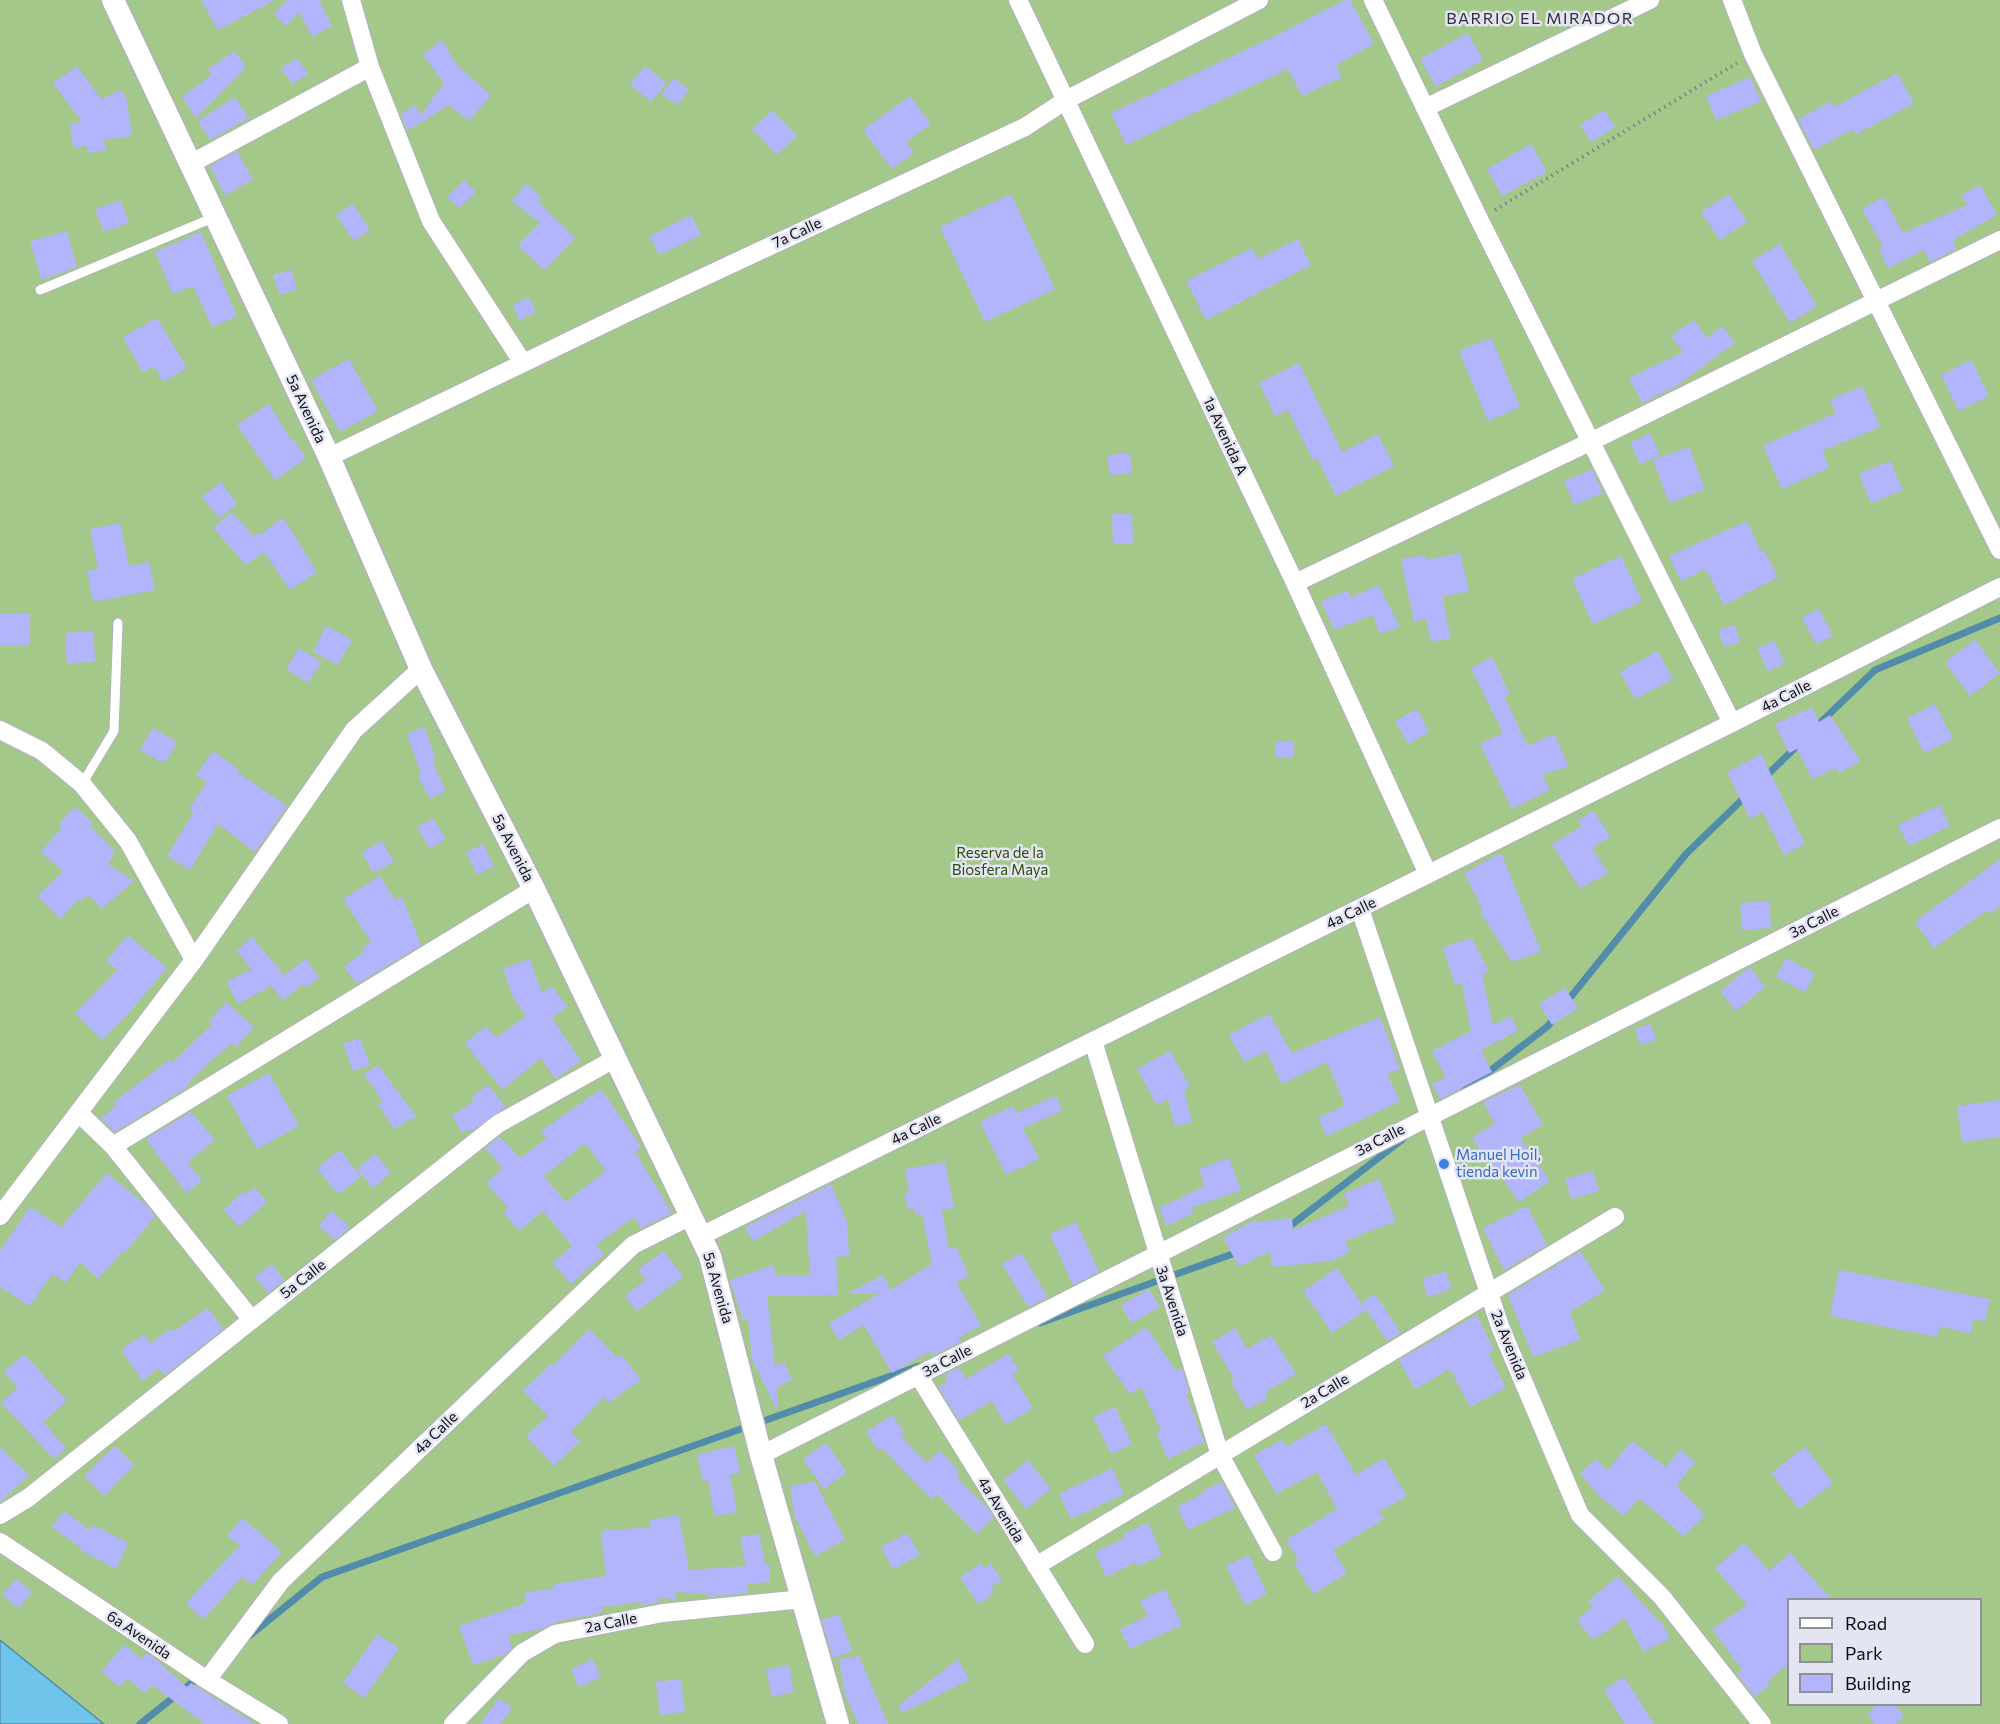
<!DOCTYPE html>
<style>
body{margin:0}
#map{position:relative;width:2000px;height:1724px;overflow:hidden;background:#e4e5f2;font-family:Commissioner,sans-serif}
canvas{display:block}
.legend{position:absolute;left:1787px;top:1598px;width:195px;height:108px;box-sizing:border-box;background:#e4e5f2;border:2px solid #8e8f98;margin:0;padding:8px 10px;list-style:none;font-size:18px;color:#0e0e12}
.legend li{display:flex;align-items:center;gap:12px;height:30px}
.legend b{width:30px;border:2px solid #8e8f98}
</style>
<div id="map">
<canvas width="2000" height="1724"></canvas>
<ul class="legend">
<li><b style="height:8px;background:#fff"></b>Road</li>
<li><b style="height:16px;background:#a4c78a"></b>Park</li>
<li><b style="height:16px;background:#b3b5fc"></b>Building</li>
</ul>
</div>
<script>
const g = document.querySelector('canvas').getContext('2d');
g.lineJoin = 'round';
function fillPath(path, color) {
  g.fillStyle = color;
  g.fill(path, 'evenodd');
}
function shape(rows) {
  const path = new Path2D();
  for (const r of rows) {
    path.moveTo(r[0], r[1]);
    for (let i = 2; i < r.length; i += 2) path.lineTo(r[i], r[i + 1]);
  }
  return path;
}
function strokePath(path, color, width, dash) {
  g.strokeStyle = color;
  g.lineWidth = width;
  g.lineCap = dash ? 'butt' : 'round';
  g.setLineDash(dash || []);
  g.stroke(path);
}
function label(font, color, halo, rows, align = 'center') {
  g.font = font + ' Commissioner,sans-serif';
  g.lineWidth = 5;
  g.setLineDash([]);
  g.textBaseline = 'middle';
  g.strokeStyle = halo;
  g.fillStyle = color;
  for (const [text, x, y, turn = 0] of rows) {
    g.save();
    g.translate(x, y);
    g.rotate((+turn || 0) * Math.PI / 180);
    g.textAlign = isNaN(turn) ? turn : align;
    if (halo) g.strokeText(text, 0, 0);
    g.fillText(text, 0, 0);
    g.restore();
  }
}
const green = shape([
 [0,0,2000,0,2000,1724,0,1724],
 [1788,1600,1980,1600,1980,1704,1788,1704]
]);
const water = shape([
 [0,1640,104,1724,0,1724,0,1640]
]);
const stream = shape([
 [1821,722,1875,670,2000,618],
 [1763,779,1796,747],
 [1565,1004,1686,854,1747,795],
 [1464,1091,1548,1026,1555,1017],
 [1286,1229,1403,1139],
 [1040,1323,1238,1252],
 [249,1636,322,1577,919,1366],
 [140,1724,199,1677]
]);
const building = shape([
 [201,0,275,0,218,30],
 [287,0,319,0,332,26,313,37,299,12,286,26,274,14],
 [1345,0,1350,0,1374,44,1336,65,1342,77,1302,96,1288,69,1126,145,1111,113,1273,37],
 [1468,33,1483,60,1436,87,1420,59],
 [442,40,456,64,491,95,469,121,449,105,407,131,401,114,415,105,421,115,444,83,423,55],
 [235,51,246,67,196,118,182,97,211,75,208,69],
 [297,58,308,74,292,84,281,68],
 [77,66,101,99,122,90,127,101,132,136,104,140,106,150,87,153,87,146,73,148,70,124,82,122,53,83],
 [645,66,667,83,651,102,630,84],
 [1897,73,1914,103,1855,135,1853,129,1814,150,1798,119,1831,101,1834,107],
 [1750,77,1761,101,1716,120,1706,96],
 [673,78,689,89,678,105,662,95],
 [910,96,931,124,906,142,914,153,892,169,863,130],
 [235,97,249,118,210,140,198,121],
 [772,110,797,136,777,155,752,129],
 [1604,110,1615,127,1591,142,1580,125],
 [1531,144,1547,172,1502,196,1487,169],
 [237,151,253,180,225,195,210,166],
 [464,180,476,192,459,208,447,197],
 [526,184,541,197,538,202,575,238,544,270,518,245,540,223,512,201],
 [1980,185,1997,215,1953,240,1956,249,1930,262,1924,250,1888,268,1879,249,1883,247,1862,209,1884,197,1903,233,1967,205,1961,195],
 [1011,194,1055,289,985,322,940,227],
 [1729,194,1747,222,1720,240,1701,212],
 [120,200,129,223,104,232,95,210],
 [353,204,370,230,354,241,336,215],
 [691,215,701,235,659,255,650,236],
 [67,231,77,267,41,280,30,241],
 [201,232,237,316,212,327,193,286,173,294,155,252],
 [1298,239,1311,265,1206,320,1186,281,1252,248,1258,259],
 [1780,244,1817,306,1790,323,1752,261],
 [291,270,297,289,280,295,273,275],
 [529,297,536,312,519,320,513,305],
 [157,318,187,368,163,382,154,366,143,373,123,337],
 [1694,320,1707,338,1723,326,1735,343,1676,386,1642,403,1629,378,1683,352,1671,336],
 [1491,338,1520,407,1488,421,1459,351],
 [349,359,378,411,340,432,311,380],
 [1971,360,1989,396,1959,411,1941,375],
 [1299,363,1342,452,1378,434,1394,466,1336,496,1317,458,1313,460,1288,410,1275,416,1259,383],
 [1862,386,1880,427,1822,451,1829,468,1782,489,1763,446,1836,413,1830,400],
 [269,404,291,440,293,439,306,458,275,480,237,425],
 [1650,433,1660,455,1640,464,1630,443],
 [1689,447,1705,489,1669,503,1653,460],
 [1130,453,1132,473,1110,475,1107,455],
 [1890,461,1903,490,1871,503,1859,474],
 [1592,469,1603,493,1574,505,1564,481],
 [221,482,237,504,219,518,202,497],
 [232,512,253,536,258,533,260,535,283,517,317,572,290,590,264,552,246,565,213,528],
 [1112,514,1132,514,1133,544,1113,544],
 [1747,521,1761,552,1764,550,1778,577,1724,605,1706,569,1681,581,1669,556],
 [120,523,129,566,149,562,155,590,93,602,87,571,98,569,90,529],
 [1460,553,1469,591,1442,597,1451,638,1431,642,1426,618,1414,622,1401,559,1425,555,1426,560],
 [1621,556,1642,601,1593,624,1572,579],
 [1378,585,1400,627,1380,634,1373,615,1334,630,1321,601,1348,590,1351,598],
 [1819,609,1833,636,1816,644,1802,617],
 [0,614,30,614,30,645,0,645],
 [1735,625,1740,642,1724,647,1718,630],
 [326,626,352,640,338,665,313,652],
 [93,631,95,661,67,664,65,633],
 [1975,640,2000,673,1970,696,1945,662],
 [1774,641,1785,663,1768,671,1757,648],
 [299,648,321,662,308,683,286,669],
 [1658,651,1673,679,1635,699,1620,672],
 [1492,657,1510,694,1504,697,1528,746,1554,734,1569,766,1542,775,1550,790,1512,809,1480,744,1503,733,1471,668],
 [1935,704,1953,739,1924,753,1907,718],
 [1812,707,1819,722,1830,715,1860,761,1839,773,1836,768,1812,779,1797,749,1789,753,1775,724],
 [1417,709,1429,732,1408,744,1395,721],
 [424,727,436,760,432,761,446,791,430,799,418,776,421,774,407,734],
 [153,728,177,742,166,761,159,761,140,750],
 [1294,741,1294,757,1276,758,1275,742],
 [213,751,238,769,237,772,287,806,255,852,218,824,190,870,167,856,194,812,189,809,207,782,196,775],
 [1761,754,1805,844,1784,855,1763,812,1750,819,1727,772],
 [1940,805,1950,826,1909,846,1898,825],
 [75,807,93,823,90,826,115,851,108,864,134,881,101,909,89,895,81,901,79,899,60,919,37,896,63,871,41,852,62,827,59,824],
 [1594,811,1610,837,1592,848,1608,873,1580,889,1552,844,1582,826,1578,820],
 [433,818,446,839,430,849,417,827],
 [382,841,394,862,373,873,362,852],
 [483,844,494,866,477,875,466,852],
 [1501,853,1541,951,1512,962,1480,911,1483,910,1464,873],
 [2000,859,2000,906,1990,914,1987,910,1934,948,1915,922],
 [380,876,395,900,402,897,421,945,357,984,344,967,365,951,362,948,371,942,343,899],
 [1769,901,1771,928,1742,930,1740,903],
 [128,935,167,968,134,1007,102,1040,75,1013,117,970,106,961],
 [252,937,284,975,306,959,319,977,306,987,303,984,283,1000,271,986,238,1004,226,982,252,969,236,951],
 [1472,938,1489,972,1482,974,1493,1025,1511,1016,1518,1031,1481,1050,1492,1072,1440,1099,1432,1084,1446,1077,1432,1051,1471,1031,1462,983,1455,985,1443,947],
 [1786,958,1815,974,1805,992,1776,977],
 [530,959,542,993,552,986,567,1007,552,1018,581,1061,555,1079,541,1058,502,1090,465,1043,486,1026,496,1038,526,1016,513,997,503,969],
 [1750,967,1765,987,1736,1011,1720,991],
 [1565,988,1578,1008,1552,1025,1539,1004],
 [226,1002,254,1027,236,1047,232,1043,211,1061,187,1084,189,1086,115,1132,101,1119,116,1105,114,1102,169,1060,172,1063,212,1024,209,1021],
 [1269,1014,1292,1053,1380,1017,1400,1069,1387,1074,1400,1101,1327,1136,1318,1118,1345,1105,1327,1062,1282,1084,1266,1051,1244,1062,1229,1035],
 [1651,1024,1656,1040,1640,1045,1635,1029],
 [360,1038,370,1065,353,1071,343,1044],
 [1170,1051,1190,1087,1184,1090,1192,1122,1175,1126,1168,1099,1157,1105,1137,1069],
 [378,1065,416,1116,394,1129,378,1104,383,1102,364,1074],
 [269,1073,299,1126,257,1149,227,1096],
 [488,1085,506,1107,470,1132,468,1129,462,1133,452,1115,474,1102,471,1098],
 [1520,1085,1543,1125,1520,1138,1550,1181,1519,1202,1487,1157,1484,1158,1472,1137,1495,1124,1483,1102],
 [601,1089,641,1147,635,1152,672,1213,641,1228,634,1217,596,1245,604,1254,571,1284,553,1263,572,1246,543,1211,519,1231,503,1212,508,1208,486,1183,503,1168,485,1148,500,1137,520,1158,547,1138,541,1131],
 [585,1143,606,1171,565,1202,544,1176],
 [1056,1096,1062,1111,1023,1128,1039,1159,1006,1175,980,1122,1013,1106,1016,1113],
 [2000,1100,2000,1137,1962,1142,1957,1106],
 [191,1112,215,1140,187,1162,202,1181,186,1193,146,1139],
 [340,1150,361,1177,338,1194,317,1168],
 [375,1154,391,1172,373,1188,357,1169],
 [1229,1158,1241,1190,1191,1208,1194,1213,1167,1226,1159,1208,1205,1186,1199,1169],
 [945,1162,954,1208,942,1210,949,1249,956,1247,969,1276,956,1282,981,1325,959,1338,961,1341,932,1356,930,1351,892,1373,864,1325,839,1340,829,1323,879,1294,846,1294,883,1275,891,1290,932,1264,922,1214,916,1215,914,1208,908,1210,905,1193,909,1192,905,1169],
 [1593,1171,1599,1191,1571,1199,1565,1179],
 [107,1173,145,1204,155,1216,126,1252,124,1250,98,1279,80,1262,66,1283,52,1274,30,1306,0,1287,0,1251,30,1207,61,1227],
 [1379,1179,1396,1221,1345,1241,1350,1252,1332,1261,1272,1267,1270,1251,1239,1267,1223,1237,1255,1220,1256,1222,1292,1218,1293,1230,1349,1206,1344,1193],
 [831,1184,847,1222,849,1256,836,1257,838,1295,767,1296,775,1366,784,1362,792,1380,777,1387,777,1410,752,1359,748,1318,743,1320,730,1280,773,1265,776,1275,810,1275,806,1211,753,1241,745,1227],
 [255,1188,267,1202,239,1227,223,1210,243,1192,245,1194],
 [1527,1206,1547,1245,1504,1270,1483,1228],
 [331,1211,350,1227,335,1240,319,1226],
 [1076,1222,1099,1272,1073,1285,1050,1234],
 [664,1251,683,1277,637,1311,625,1296,646,1280,638,1269],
 [1580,1251,1605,1290,1570,1312,1580,1340,1533,1357,1508,1295],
 [1021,1253,1048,1297,1028,1307,1002,1264],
 [272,1264,284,1280,268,1293,255,1277],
 [1337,1268,1366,1310,1332,1333,1303,1291],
 [1839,1270,1990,1299,1985,1321,1974,1319,1970,1334,1940,1326,1937,1337,1830,1316],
 [1446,1271,1451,1289,1428,1297,1422,1279],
 [1149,1289,1160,1307,1131,1323,1121,1305],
 [1375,1294,1401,1333,1387,1341,1362,1303],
 [208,1308,223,1329,165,1375,158,1368,143,1381,121,1350,144,1334,150,1343,172,1328,174,1331],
 [1477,1315,1494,1350,1488,1353,1506,1388,1470,1407,1450,1369,1415,1389,1399,1360],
 [1146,1327,1176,1371,1182,1368,1189,1393,1186,1394,1204,1442,1168,1459,1156,1433,1161,1430,1141,1387,1130,1394,1103,1356],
 [1235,1328,1247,1349,1271,1335,1296,1374,1265,1392,1268,1398,1247,1410,1230,1380,1234,1378,1212,1342],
 [589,1329,618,1358,622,1355,641,1380,608,1403,604,1397,571,1431,580,1441,554,1466,526,1436,548,1416,523,1391,551,1364,553,1366],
 [24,1354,67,1401,43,1422,66,1448,54,1459,1,1403,18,1387,4,1372],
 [1008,1354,1019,1370,1012,1374,1033,1408,1006,1425,992,1401,959,1420,938,1387,948,1381,944,1375,959,1368,966,1379],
 [1115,1407,1132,1444,1111,1454,1093,1417],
 [892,1415,905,1434,901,1437,927,1463,939,1450,960,1472,956,1476,989,1510,993,1518,977,1534,937,1494,932,1499,882,1448,878,1451,866,1432],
 [1326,1424,1356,1475,1384,1458,1407,1496,1379,1512,1384,1519,1333,1550,1347,1573,1313,1594,1294,1563,1299,1561,1286,1540,1337,1509,1317,1472,1276,1494,1254,1455,1282,1440,1286,1447],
 [1632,1441,1666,1467,1680,1450,1695,1462,1676,1486,1705,1515,1684,1536,1639,1498,1624,1516,1599,1496,1580,1473,1597,1459,1607,1471],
 [826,1443,847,1472,824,1489,803,1459],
 [115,1446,134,1465,104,1496,84,1476],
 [734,1446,740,1472,730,1475,737,1512,714,1516,708,1480,703,1481,697,1455],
 [0,1447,29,1475,0,1502],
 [1805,1447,1833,1483,1799,1509,1771,1473],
 [1028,1460,1051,1489,1026,1509,1003,1480],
 [1112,1468,1124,1494,1071,1519,1059,1494],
 [815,1482,845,1540,815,1556,794,1515,790,1486],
 [1222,1482,1235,1508,1188,1530,1177,1507,1203,1494,1202,1491],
 [64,1511,90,1530,93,1525,128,1543,116,1569,80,1550,81,1548,52,1527],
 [679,1515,689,1570,746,1566,740,1537,759,1534,765,1563,769,1563,770,1582,748,1584,748,1593,707,1597,707,1594,676,1592,676,1599,658,1598,659,1602,641,1606,641,1602,601,1607,602,1613,558,1621,542,1629,508,1635,512,1647,506,1654,473,1665,459,1626,526,1603,524,1593,555,1588,554,1584,606,1576,601,1531,651,1527,650,1520],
 [242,1518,282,1552,252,1585,242,1577,203,1619,186,1603,240,1545,227,1536],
 [1148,1523,1162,1555,1138,1566,1136,1562,1106,1577,1095,1552,1125,1538,1123,1534],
 [907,1533,920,1555,893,1569,881,1547],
 [1744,1543,1769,1571,1790,1553,1831,1599,1788,1599,1788,1664,1768,1681,1770,1684,1755,1697,1737,1674,1742,1670,1712,1629,1747,1605,1715,1568],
 [1249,1555,1267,1594,1245,1605,1226,1566],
 [981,1563,984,1568,991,1564,1002,1580,991,1587,994,1593,978,1604,960,1577],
 [1618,1576,1659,1622,1661,1621,1670,1638,1643,1652,1625,1618,1593,1640,1577,1620,1593,1607,1588,1601],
 [16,1579,32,1592,19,1608,2,1595],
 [1165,1589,1182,1625,1130,1649,1120,1629,1148,1616,1140,1601],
 [839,1614,852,1651,833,1658,822,1620],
 [377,1634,399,1648,364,1698,343,1683],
 [125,1645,141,1659,147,1653,154,1658,187,1687,191,1683,255,1724,205,1724,152,1685,145,1693,127,1678,119,1687,101,1671],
 [859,1656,863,1666,888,1724,858,1724,845,1694,839,1659],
 [593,1659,601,1677,579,1687,571,1669],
 [958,1659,969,1680,902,1713,898,1706],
 [789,1665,794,1692,772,1697,766,1670],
 [1624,1677,1654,1724,1625,1724,1604,1690],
 [681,1679,685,1712,660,1715,656,1682],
 [499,1698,512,1708,500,1724,480,1724],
 [1878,1704,1893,1704,1904,1716,1895,1724,1875,1724,1867,1714]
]);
const path = shape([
 [1495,210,1737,63]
]);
const service = shape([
 [40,290,215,217],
 [82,784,114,731,118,623]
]);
const minor = shape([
 [351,0,370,67,431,221,523,363],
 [1018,0,1295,583,1428,874],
 [1373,0,1479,219,1732,723],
 [1732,0,1753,54,2000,550],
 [1425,108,1650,0],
 [192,163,370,67],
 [329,457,631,311,1025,127,1066,100,1259,0],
 [1295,583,1592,441,2000,240],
 [0,730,42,751,82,784,128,841,194,960],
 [1360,909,1501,1329,1580,1515,1662,1597,1762,1724],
 [1093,1041,1220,1455,1273,1552],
 [80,1114,113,1146,252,1320],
 [113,1146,534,889],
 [0,1216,194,960,354,730,421,669],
 [701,1236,1732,723,2000,587],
 [918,1375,1085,1644],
 [761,1455,2000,828],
 [0,1515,28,1498,498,1124,616,1058],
 [0,1542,207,1680,279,1724],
 [1036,1566,1615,1217],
 [207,1680,281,1581,633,1245,691,1216],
 [453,1724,522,1653,555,1634,663,1613,803,1599]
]);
const tertiary = shape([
 [113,0,329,457,421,669,534,889,710,1256,761,1455,838,1724]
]);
const markers = [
 [1444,1164,6,"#3f7fe0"]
];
const streetNames = [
 ["7a Calle",797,233,-25],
 ["5a Avenida",306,409,65],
 ["1a Avenida A",1225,436,65],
 ["4a Calle",1786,696,-27],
 ["5a Avenida",513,848,63],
 ["4a Calle",1351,913,-26],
 ["3a Calle",1814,922,-27],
 ["4a Calle",916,1129,-26],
 ["3a Calle",1380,1140,-27],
 ["5a Calle",303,1279,-38],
 ["5a Avenida",718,1288,74],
 ["3a Avenida",1172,1301,72],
 ["2a Avenida",1509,1345,68],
 ["3a Calle",947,1361,-27],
 ["2a Calle",1325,1391,-31],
 ["4a Calle",436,1433,-44],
 ["4a Avenida",1001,1510,58],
 ["2a Calle",611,1623,-11],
 ["6a Avenida",139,1635,34]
];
const parkNames = [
 ["Reserva de la",1000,853],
 ["Biosfera Maya",1000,870]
];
const shopNames = [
 ["Manuel Hoil,",1456,1155],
 ["tienda kevin",1456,1172]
];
const neighbourhoodNames = [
 ["BARRIO EL MIRADOR",1540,19]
];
fillPath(green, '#a4c78a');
fillPath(water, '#6ec4eb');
strokePath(water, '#518daa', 1.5);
strokePath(stream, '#518daa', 7);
fillPath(building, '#b3b5fc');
strokePath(service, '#b1b2be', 11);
strokePath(minor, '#b1b2be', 20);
strokePath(tertiary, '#b1b2be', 25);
strokePath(path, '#80818a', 4, [1.5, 4.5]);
strokePath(service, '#fff', 9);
strokePath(minor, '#fff', 18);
strokePath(tertiary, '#fff', 22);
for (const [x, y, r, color] of markers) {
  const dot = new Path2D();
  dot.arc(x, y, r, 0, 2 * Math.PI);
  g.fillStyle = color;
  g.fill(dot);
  strokePath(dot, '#e4e5f2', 2);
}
label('15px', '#0e0e12', '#e4e5f2', streetNames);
label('15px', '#2c4d03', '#e4e5f2', parkNames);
label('15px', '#366cbe', '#e4e5f2', shopNames, 'left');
g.letterSpacing = '1.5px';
label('16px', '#2d2e37', '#e4e5f2', neighbourhoodNames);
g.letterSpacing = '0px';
</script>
